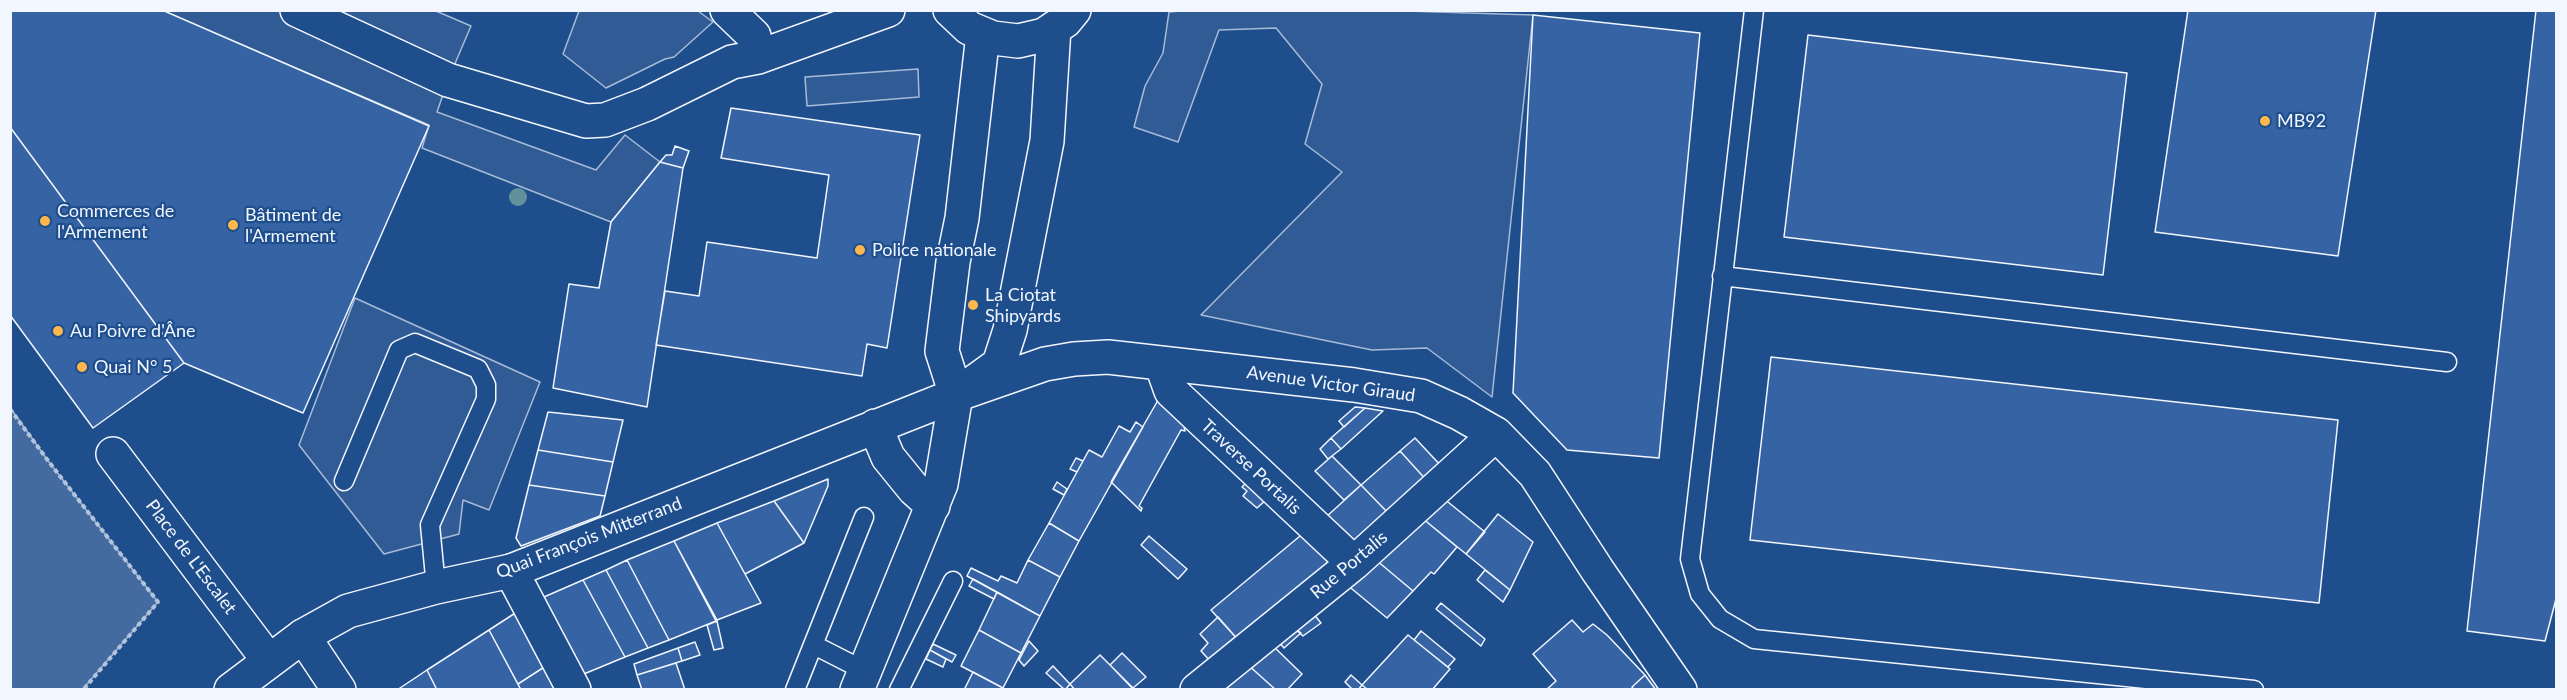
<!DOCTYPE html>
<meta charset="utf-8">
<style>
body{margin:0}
#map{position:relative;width:2567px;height:700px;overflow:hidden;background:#1f4e8c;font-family:Lato,sans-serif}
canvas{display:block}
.frame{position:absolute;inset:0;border:12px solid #f2f6ff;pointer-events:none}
</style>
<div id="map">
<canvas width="2567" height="700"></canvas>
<div class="frame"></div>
</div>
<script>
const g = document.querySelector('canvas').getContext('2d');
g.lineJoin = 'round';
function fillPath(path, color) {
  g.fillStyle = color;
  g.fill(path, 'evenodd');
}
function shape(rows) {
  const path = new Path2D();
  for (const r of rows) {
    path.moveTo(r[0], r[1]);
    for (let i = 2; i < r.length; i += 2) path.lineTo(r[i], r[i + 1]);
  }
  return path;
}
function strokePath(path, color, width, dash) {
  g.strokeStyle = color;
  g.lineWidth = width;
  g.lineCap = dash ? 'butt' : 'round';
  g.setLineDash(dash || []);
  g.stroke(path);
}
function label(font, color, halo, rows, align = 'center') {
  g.font = font + ' Lato,sans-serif';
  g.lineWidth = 4.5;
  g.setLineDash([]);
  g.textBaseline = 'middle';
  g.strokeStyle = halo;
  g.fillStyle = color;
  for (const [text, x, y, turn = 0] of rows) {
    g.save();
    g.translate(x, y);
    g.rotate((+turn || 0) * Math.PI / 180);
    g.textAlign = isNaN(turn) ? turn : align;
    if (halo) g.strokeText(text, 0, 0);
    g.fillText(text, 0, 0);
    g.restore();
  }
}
const built = shape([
 [1190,10,1373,10,1533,15,1492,397,1427,348,1372,350,1201,315,1342,172,1305,144,1322,84,1276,28,1219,30,1178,142,1134,127,1145,86,1163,53,1169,12,1190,10],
 [162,11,436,11,471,26,448,80,437,112,596,170,625,135,660,162,611,222,422,148,429,125,162,11],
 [579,11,698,11,713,22,674,57,665,59,606,88,563,54,579,11],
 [918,69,919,97,807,106,805,77,918,69],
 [355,298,540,382,489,510,463,500,459,534,384,554,299,445,355,298]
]);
const water = shape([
 [11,409,49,462,158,602,83,689,11,689,11,409]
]);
const building = shape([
 [10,10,162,10,429,126,303,413,184,363,10,127,10,10],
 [2188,10,2376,10,2338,256,2155,232,2188,10],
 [2536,10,2556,10,2556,599,2545,641,2467,631,2536,10],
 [1533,15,1700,33,1659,458,1567,450,1513,393,1533,15],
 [1808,35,2127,73,2103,275,1784,237,1808,35],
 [731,108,920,135,887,348,867,344,862,376,656,345,665,291,699,296,707,242,817,258,829,175,721,158,731,108],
 [10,127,184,363,93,428,10,315,10,127],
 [675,146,689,151,683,168,660,162,666,155,672,155,675,146],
 [660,162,683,168,647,407,553,388,569,284,599,288,611,222,660,162],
 [1771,357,2338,420,2319,603,1750,540,1771,357],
 [1161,395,1181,412,1185,431,1181,430,1139,506,1142,508,1141,511,1111,482,1161,395],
 [1355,407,1365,408,1344,427,1339,421,1355,407],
 [1365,408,1383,411,1341,449,1331,438,1365,408],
 [548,412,623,420,613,462,538,450,548,412],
 [1136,422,1143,427,1079,541,1049,523,1089,450,1102,457,1119,426,1130,432,1136,422],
 [1331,438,1341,449,1328,459,1320,449,1331,438],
 [1415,438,1444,469,1429,483,1400,451,1415,438],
 [538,450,613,462,605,496,529,485,538,450],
 [1400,451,1429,483,1391,516,1361,485,1400,451],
 [1332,456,1361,485,1344,500,1315,471,1332,456],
 [1076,458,1083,461,1077,472,1070,469,1076,458],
 [828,479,828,486,804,543,774,501,828,479],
 [1249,480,1268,498,1257,508,1243,496,1247,491,1242,487,1249,480],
 [1057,482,1067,489,1064,495,1053,489,1057,482],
 [529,485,605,496,600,516,521,546,516,538,529,485],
 [1361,485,1391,516,1355,548,1325,518,1361,485],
 [1443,498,1485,532,1466,554,1422,518,1443,498],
 [774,501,804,543,745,574,717,523,774,501],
 [1498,514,1533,542,1510,590,1466,554,1498,514],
 [1422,518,1457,547,1434,574,1431,572,1413,591,1376,560,1422,518],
 [717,523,761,603,717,620,674,541,717,523],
 [1049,523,1079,541,1060,577,1028,560,1049,523],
 [1306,531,1339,563,1240,642,1211,610,1306,531],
 [1149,536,1187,569,1178,579,1141,545,1149,536],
 [674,541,716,621,669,640,627,560,674,541],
 [627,560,669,640,648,648,606,570,627,560],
 [1028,560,1060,577,1040,616,967,576,971,568,998,581,1001,576,1017,583,1028,560],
 [1376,560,1413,591,1387,618,1346,584,1376,560],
 [606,570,648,648,625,657,583,580,606,570],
 [1485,570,1510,590,1503,602,1477,580,1485,570],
 [973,579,997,592,994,599,969,586,973,579],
 [583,580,625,657,579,676,537,600,583,580],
 [997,592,1040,616,1021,653,979,630,997,592],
 [1441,603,1485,639,1481,646,1436,609,1441,603],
 [523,608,552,662,518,684,489,630,523,608],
 [1312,612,1321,623,1303,636,1293,627,1312,612],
 [1218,617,1240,642,1213,664,1201,651,1208,643,1200,634,1218,617],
 [1572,620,1583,632,1593,624,1607,635,1645,675,1632,687,1634,690,1546,690,1556,681,1533,654,1572,620],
 [717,621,723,648,714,650,707,625,717,621],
 [1293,627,1301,633,1284,648,1277,640,1293,627],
 [489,630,521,690,437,690,427,670,489,630],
 [979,630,1021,653,1003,688,961,666,979,630],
 [1421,631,1455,659,1448,667,1414,640,1421,631],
 [1408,635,1450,669,1432,690,1368,690,1362,685,1408,635],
 [1029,641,1038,651,1024,666,1019,660,1029,641],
 [695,642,700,655,682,661,678,648,695,642],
 [933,644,956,655,952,662,930,650,933,644],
 [1271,644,1302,674,1287,690,1276,690,1247,664,1271,644],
 [678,648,682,661,637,675,634,664,678,648],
 [930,650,946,659,943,667,926,659,930,650],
 [1122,653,1146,677,1133,688,1110,665,1122,653],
 [1100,655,1110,665,1134,690,1075,690,1070,684,1100,655],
 [552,662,567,690,521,690,518,684,552,662],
 [676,663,685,690,642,690,637,675,676,663],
 [1247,664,1276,690,1215,690,1247,664],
 [1053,666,1070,684,1065,690,1046,673,1053,666],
 [427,670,437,690,397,690,427,670],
 [973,672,1003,688,1003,690,964,690,973,672],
 [1351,675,1362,685,1358,690,1353,690,1345,682,1351,675],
 [1645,675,1656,690,1634,690,1632,687,1645,675]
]);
const path = shape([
 [10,409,49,462,158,602,83,690]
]);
const service = shape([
 [1754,10,1690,559,1700,594,1720,619,1754,639,2254,690],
 [1722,276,2447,362],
 [344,481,399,350,415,343,478,369,486,385,486,399,430,525,436,587],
 [814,645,865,671],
 [795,690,864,517],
 [899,690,953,581]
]);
const minor = shape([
 [297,10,448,80,586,121,605,120,647,104,732,62,758,57,888,10],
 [727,10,754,36,758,57],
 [950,10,969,28,993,38,1018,41,1044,35,1065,21,1074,10],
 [1161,363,1171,391,1354,563],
 [970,385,999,364,1010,330,1047,141,1054,28],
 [956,395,1045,364,1074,359,1108,357,1354,385,1421,396,1459,413,1496,434,1535,474,1598,571,1680,690],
 [956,395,942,351,953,262,962,218,983,34],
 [113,454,269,661],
 [511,571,574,690],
 [303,636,339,690],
 [1197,690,1354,563,1496,434]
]);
const tertiary = shape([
 [875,426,888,457,914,489,933,506],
 [231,690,303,636,348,611,436,587,511,571,956,395],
 [857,690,941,484,956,395]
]);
const trees = [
 [518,197]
];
const markers = [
 [2265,121,6,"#ffb74d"],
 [45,221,6,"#ffb74d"],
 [233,225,6,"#ffb74d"],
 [860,250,6,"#ffb74d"],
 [973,305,6,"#ffb74d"],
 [58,331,6,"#ffb74d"],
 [82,367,6,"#ffb74d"]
];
const poiNames = [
 ["MB92",2277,121],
 ["Commerces de",57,211],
 ["l'Armement",57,232],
 ["Bâtiment de",245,215],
 ["l'Armement",245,236],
 ["Police nationale",872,250],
 ["La Ciotat",985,295],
 ["Shipyards",985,316],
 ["Au Poivre d'Âne",70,331],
 ["Quai N° 5",94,367]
];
const streetNames = [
 ["Avenue Victor Giraud",1331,384,8],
 ["Traverse Portalis",1251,467,43],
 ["Quai François Mitterrand",589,538,-21],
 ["Place de L'Escalet",191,557,53],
 ["Rue Portalis",1349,565,-40]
];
fillPath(built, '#305b95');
strokePath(built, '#a8bbd7', 1.5);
fillPath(water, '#446ba0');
strokePath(water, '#a8bbd7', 1.5);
fillPath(building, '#3563a3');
strokePath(building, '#f2f6ff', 1.5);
strokePath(service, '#f2f6ff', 21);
strokePath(minor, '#f2f6ff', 36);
strokePath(tertiary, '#f2f6ff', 36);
strokePath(path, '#b3c4dc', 4, [4.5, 3]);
strokePath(service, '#1f4e8c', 18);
strokePath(minor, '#1f4e8c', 33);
strokePath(tertiary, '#1f4e8c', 33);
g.fillStyle = '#61919a';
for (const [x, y] of trees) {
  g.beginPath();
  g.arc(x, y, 9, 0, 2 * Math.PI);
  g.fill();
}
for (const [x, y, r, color] of markers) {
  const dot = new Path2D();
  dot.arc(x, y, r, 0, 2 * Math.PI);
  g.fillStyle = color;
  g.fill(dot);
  strokePath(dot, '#1f4e8c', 2);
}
label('18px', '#f2f6ff', '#1f4e8c', poiNames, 'left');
label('18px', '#f2f6ff', '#1f4e8c', streetNames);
</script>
